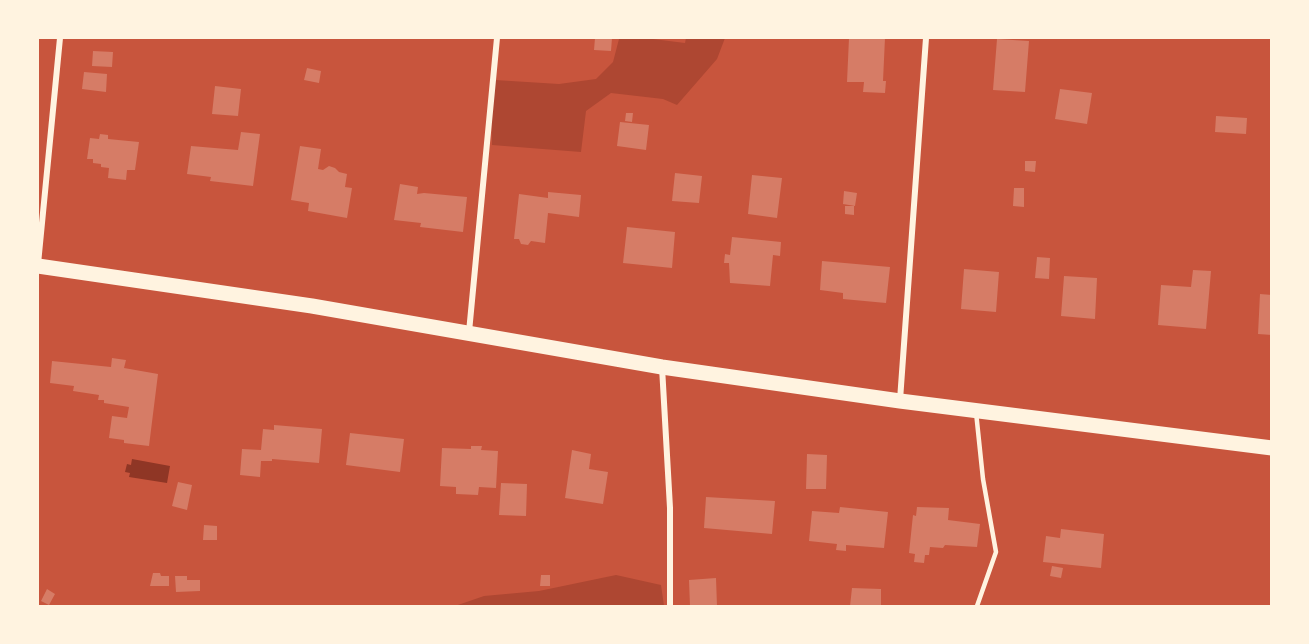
<!DOCTYPE html>
<style>
body{margin:0}
#map{position:relative;width:1309px;height:644px;overflow:hidden;background:#c8553d;font-family:"Times New Roman",serif}
canvas{display:block}
.frame{position:absolute;inset:0;border:39px solid #fff3e0;pointer-events:none}
</style>
<div id="map">
<canvas width="1309" height="644"></canvas>
<div class="frame"></div>
</div>
<script>
const g = document.querySelector('canvas').getContext('2d');
g.lineJoin = 'round';
function fillPath(path, color) {
  g.fillStyle = color;
  g.fill(path, 'evenodd');
}
function shape(rows) {
  const path = new Path2D();
  for (const r of rows) {
    path.moveTo(r[0], r[1]);
    for (let i = 2; i < r.length; i += 2) path.lineTo(r[i], r[i + 1]);
  }
  return path;
}
function strokePath(path, color, width, dash) {
  g.strokeStyle = color;
  g.lineWidth = width;
  g.lineCap = dash ? 'butt' : 'round';
  g.setLineDash(dash || []);
  g.stroke(path);
}
const green = shape([
 [645,38,685,43,686,38,725,38,717,59,677,105,663,99,611,93,586,111,581,152,492,145,491,94,495,80,559,84,596,79,613,62,619,39],
 [616,575,661,585,664,606,455,606,484,596,539,591]
]);
const water = shape([
 [132,459,170,466,167,483,129,477,130,473,125,472,127,464,131,465]
]);
const building = shape([
 [595,38,612,38,611,51,594,50],
 [849,38,885,38,883,81,886,81,885,93,863,92,864,82,847,82],
 [997,39,1029,41,1025,92,993,90],
 [93,51,113,52,112,67,92,66],
 [307,68,321,71,319,83,304,80],
 [84,72,107,74,106,92,82,89],
 [215,86,241,89,238,116,212,114],
 [1060,89,1092,93,1087,124,1055,119],
 [626,113,633,113,632,122,625,121],
 [1216,116,1247,118,1246,134,1215,132],
 [620,122,649,125,646,150,617,146],
 [241,132,260,134,253,186,210,181,211,177,187,174,191,146,238,150],
 [100,134,108,135,108,139,139,142,135,170,127,170,126,180,108,178,109,168,101,167,101,164,93,163,93,159,87,159,90,138,99,139],
 [300,146,321,149,318,169,323,170,329,166,335,168,339,172,347,174,345,187,352,188,347,218,308,211,309,203,291,200],
 [1025,161,1036,161,1035,172,1025,171],
 [675,173,702,176,699,203,672,201],
 [752,175,782,178,777,218,748,214],
 [400,184,418,187,417,194,424,193,467,197,463,232,420,227,421,223,394,220],
 [1014,188,1024,188,1024,207,1013,206],
 [844,191,857,193,855,206,843,204],
 [548,192,581,195,579,217,548,213,545,243,531,241,528,245,521,244,519,239,514,239,519,194,548,198],
 [845,206,854,206,854,215,845,214],
 [627,227,675,232,672,268,623,263],
 [732,237,781,242,780,256,773,255,770,286,730,283,729,263,724,263,725,254,730,255],
 [1037,257,1050,258,1049,279,1035,278],
 [822,261,890,267,886,303,843,299,843,293,820,290],
 [964,269,999,272,996,312,961,309],
 [1193,270,1211,271,1206,329,1158,325,1161,285,1191,287],
 [1064,276,1097,278,1095,319,1061,316],
 [1260,294,1272,295,1272,335,1258,334],
 [112,358,126,360,124,368,158,374,149,446,124,443,124,440,109,438,112,416,127,418,129,407,104,403,104,400,98,400,99,395,73,391,74,386,50,383,52,361,111,367],
 [274,425,322,429,319,463,272,459,272,461,261,461,260,477,240,475,242,449,261,450,263,429,274,430],
 [350,433,404,439,400,472,346,465],
 [471,446,482,446,481,450,498,451,496,488,479,487,478,495,456,494,456,487,440,486,442,448,471,449],
 [572,450,591,454,589,469,608,472,603,504,565,498],
 [807,454,827,455,826,489,806,489],
 [178,482,192,485,187,510,172,506],
 [501,483,527,484,526,516,499,515],
 [706,497,775,501,772,534,704,528],
 [840,507,888,512,884,548,846,545,846,551,836,550,837,544,809,541,812,511,839,513],
 [917,507,949,508,948,520,980,524,977,547,945,545,943,548,930,547,929,555,925,555,924,563,914,562,915,554,909,553,913,515,916,516],
 [204,525,217,526,217,540,203,540],
 [1061,529,1104,534,1101,568,1043,562,1046,536,1060,538],
 [1052,566,1063,568,1061,578,1050,576],
 [153,573,160,573,161,576,169,576,169,586,150,586],
 [541,575,550,575,550,586,540,586],
 [175,576,187,576,187,580,200,580,200,591,176,592],
 [716,578,717,606,690,606,689,580],
 [852,588,881,589,881,606,850,606],
 [47,589,55,594,49,605,41,601]
]);
const service = shape([
 [976,412,983,479,996,552,977,606]
]);
const minor = shape([
 [38,264,60,38],
 [469,332,497,38],
 [662,367,670,508,670,606],
 [900,400,926,38]
]);
const primary = shape([
 [38,266,312,306,662,367,900,401,1272,448]
]);
fillPath(green, '#ae4732');
fillPath(water, '#8f3625');
fillPath(building, '#d67c66');
strokePath(service, '#fff3e0', 4.5);
strokePath(minor, '#fff3e0', 6);
strokePath(primary, '#fff3e0', 15);
</script>
